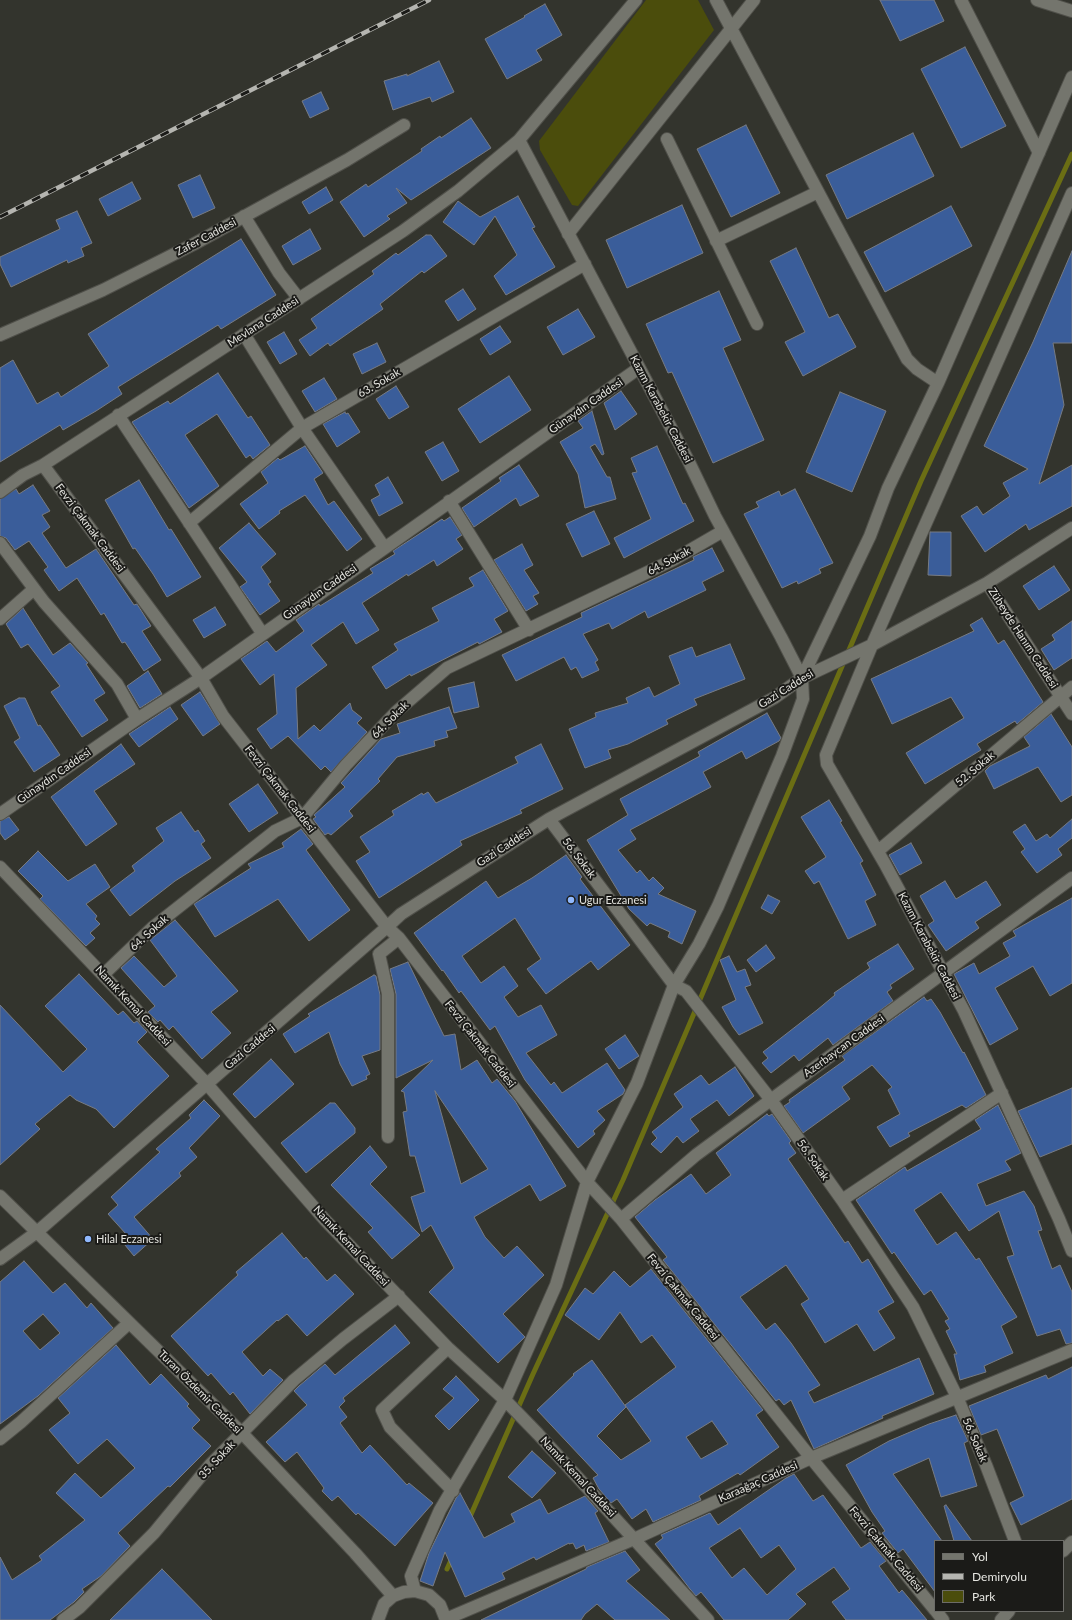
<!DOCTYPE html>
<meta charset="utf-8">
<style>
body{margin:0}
#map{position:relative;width:1072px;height:1620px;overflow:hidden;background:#33342d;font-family:Lato,sans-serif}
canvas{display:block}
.legend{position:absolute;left:934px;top:1540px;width:130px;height:72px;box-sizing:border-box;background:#1b1b18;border:1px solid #6c6c68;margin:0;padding:5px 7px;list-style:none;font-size:12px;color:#e5e5e0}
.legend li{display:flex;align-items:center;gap:8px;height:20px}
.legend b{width:20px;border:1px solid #6c6c68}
</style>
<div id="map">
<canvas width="1072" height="1620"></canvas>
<ul class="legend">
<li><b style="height:5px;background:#74756d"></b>Yol</li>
<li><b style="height:5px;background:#b5b5b0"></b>Demiryolu</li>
<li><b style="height:11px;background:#4b4d0c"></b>Park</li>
</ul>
</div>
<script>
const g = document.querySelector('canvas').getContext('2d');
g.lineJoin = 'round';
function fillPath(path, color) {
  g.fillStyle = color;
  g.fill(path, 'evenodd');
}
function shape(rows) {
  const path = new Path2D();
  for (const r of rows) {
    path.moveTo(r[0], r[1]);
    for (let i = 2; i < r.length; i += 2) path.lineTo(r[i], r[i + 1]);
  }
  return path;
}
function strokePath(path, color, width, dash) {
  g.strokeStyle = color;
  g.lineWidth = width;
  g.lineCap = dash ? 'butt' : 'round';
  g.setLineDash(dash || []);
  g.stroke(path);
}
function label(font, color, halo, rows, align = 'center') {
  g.font = font + ' Lato,sans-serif';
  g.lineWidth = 4;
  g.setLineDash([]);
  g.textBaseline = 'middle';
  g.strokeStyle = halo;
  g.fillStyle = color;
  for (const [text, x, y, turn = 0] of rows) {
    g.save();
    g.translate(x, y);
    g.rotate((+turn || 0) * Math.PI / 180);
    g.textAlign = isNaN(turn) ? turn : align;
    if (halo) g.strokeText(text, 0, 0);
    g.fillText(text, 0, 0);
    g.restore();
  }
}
const green = shape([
 [646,0,698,0,714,30,578,206,572,205,540,150,539,141]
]);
const stream = shape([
 [469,1519,533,1374,623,1180,921,481,1072,154],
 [447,1569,452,1558]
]);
const building = shape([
 [880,0,934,0,944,21,900,41,880,0],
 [545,4,562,35,536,50,542,60,507,79,485,39,525,17,524,16,545,4],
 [965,47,1006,126,961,148,921,69,965,47],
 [439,61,454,92,432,102,430,97,393,110,384,81,407,74,407,76,439,61],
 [321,92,329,109,310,118,302,101,321,92],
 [471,118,491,148,411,200,396,188,407,203,387,216,390,219,364,237,340,202,366,184,368,187,422,151,421,149,440,136,441,138,471,118],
 [746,125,780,193,731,217,697,149,746,125],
 [913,133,934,176,847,219,826,175,913,133],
 [200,175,215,208,193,218,178,185,200,175],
 [132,182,141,199,108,216,99,199,132,182],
 [326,187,333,200,309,214,302,202,326,187],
 [518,196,535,227,532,228,555,267,506,295,494,276,517,255,495,216,474,245,443,222,458,201,480,217,518,196],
 [682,205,703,253,627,288,606,240,682,205],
 [951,206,972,246,885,292,864,252,951,206],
 [77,211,92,243,81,248,84,256,68,263,67,260,11,287,0,264,0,257,60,229,56,220,77,211],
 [310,229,321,249,293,265,282,246,310,229],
 [426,235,431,235,447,256,424,273,422,271,380,304,383,309,330,346,328,343,310,356,299,340,317,328,311,319,374,274,372,271,396,253,398,255,426,235],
 [241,239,276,295,221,329,218,325,118,387,122,394,96,411,63,430,60,425,0,462,0,368,13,360,37,404,58,392,61,397,109,366,88,334,241,239],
 [796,248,829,318,838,314,856,347,803,376,785,342,805,332,770,261,796,248],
 [1072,251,1072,343,1053,343,1064,405,1039,484,1072,465,1072,506,1029,530,1026,524,985,552,961,516,977,506,983,515,1010,496,1003,483,1028,469,984,446,1033,342,1072,251],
 [463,289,476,309,458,321,445,301,463,289],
 [719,291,741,340,723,348,764,440,713,463,672,372,668,373,646,324,719,291],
 [578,309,595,337,563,355,547,327,578,309],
 [500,326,511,342,490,355,480,339,500,326],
 [284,332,297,354,280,364,267,342,284,332],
 [377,343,386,362,362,374,353,354,377,343],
 [218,373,248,418,251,416,270,445,253,459,250,455,246,458,217,414,185,435,219,486,189,508,132,422,168,401,170,404,218,373],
 [509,376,531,410,480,443,458,409,509,376],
 [324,378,337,399,315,412,302,391,324,378],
 [396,386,409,407,389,419,376,399,396,386],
 [621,391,637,414,615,430,604,403,621,391],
 [840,392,886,411,852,492,806,472,840,392],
 [592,411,604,454,602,455,595,444,590,447,607,477,610,477,616,499,585,508,578,474,560,442,583,428,578,421,592,411],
 [345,412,346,414,348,413,360,432,337,447,323,424,345,412],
 [443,442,459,471,442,481,425,452,443,442],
 [305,446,323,473,314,479,328,505,334,501,362,539,347,551,305,495,279,511,280,513,259,529,240,504,268,483,261,472,278,458,280,460,305,446],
 [657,446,683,504,685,503,694,521,624,558,614,538,651,519,632,473,637,472,631,458,657,446],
 [519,465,539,496,520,506,516,498,474,527,462,508,501,481,499,478,519,465],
 [388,477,403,503,379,516,371,500,380,495,375,485,388,477],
 [139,480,169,530,171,529,201,577,167,597,153,574,135,548,133,549,105,500,139,480],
 [33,485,50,511,42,515,50,527,42,533,66,568,96,549,134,605,137,604,151,626,142,631,161,660,144,671,125,642,122,643,104,613,101,615,77,578,59,591,44,570,48,567,29,541,15,550,6,538,0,536,0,499,16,489,19,494,33,485],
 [795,489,833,563,819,569,821,573,798,584,797,581,782,588,744,514,759,507,756,502,779,491,781,496,795,489],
 [594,511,610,544,582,557,566,524,594,511],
 [450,517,462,535,456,539,463,549,437,566,434,560,408,576,407,574,362,603,379,630,356,644,343,622,311,645,327,665,296,688,298,739,314,725,320,731,350,703,352,710,362,718,357,723,367,732,331,772,325,766,321,770,288,736,271,749,257,729,277,714,274,674,260,685,241,659,267,641,276,652,304,631,296,620,319,604,320,606,373,573,370,569,395,554,393,551,442,519,444,521,450,517],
 [249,523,276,554,261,567,271,582,268,584,280,601,260,615,240,587,247,582,219,548,249,523],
 [930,532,951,532,951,576,928,575,930,532],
 [522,544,533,565,524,570,539,593,533,596,538,604,526,611,494,560,522,544],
 [712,548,724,571,702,582,706,590,648,618,645,611,612,629,609,623,583,634,598,660,595,662,599,670,582,678,576,667,571,670,564,657,516,681,502,655,582,617,581,613,694,560,693,557,712,548],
 [1054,566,1070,590,1039,610,1023,586,1054,566],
 [483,570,508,611,494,619,502,632,479,644,478,642,411,676,410,674,386,689,372,667,398,650,394,644,439,621,432,608,474,586,469,578,483,570],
 [215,607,226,625,204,638,193,620,215,607],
 [23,608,53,655,70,643,88,663,86,664,105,693,94,700,108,720,82,737,51,692,60,686,28,644,21,648,6,624,23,608],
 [982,618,998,644,1004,640,1043,702,1017,724,1015,721,977,744,981,750,925,784,906,753,964,718,951,697,892,724,871,679,974,631,970,625,982,618],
 [1072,621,1072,658,1054,670,1041,649,1055,640,1052,635,1072,621],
 [730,644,745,679,694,699,697,705,666,720,668,724,628,744,608,750,611,758,585,768,569,729,596,717,595,713,628,703,626,698,649,687,654,697,680,684,669,656,692,647,696,657,730,644],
 [148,671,162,694,140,708,127,686,148,671],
 [474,682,479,707,454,713,448,688,474,682],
 [200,692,220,724,203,736,181,705,200,692],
 [19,698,25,698,38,726,40,725,60,755,34,772,14,742,20,738,4,706,19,698],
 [170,707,178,719,139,747,129,734,170,707],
 [449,707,457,728,446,731,448,737,434,741,435,746,397,757,378,779,380,781,349,811,353,816,331,835,328,833,325,835,313,819,316,817,314,815,345,787,341,783,381,739,400,733,397,724,449,707],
 [767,713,781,738,779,741,746,759,742,751,703,772,711,787,630,830,636,839,618,850,637,873,640,870,649,881,653,877,664,888,658,894,696,911,682,944,668,937,670,932,650,923,647,926,629,909,587,840,628,815,620,799,700,756,698,752,767,713],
 [1051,714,1072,747,1072,795,1061,802,1038,767,994,789,985,771,990,766,1030,746,1024,737,1051,714],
 [121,744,135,764,94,791,117,824,86,846,51,797,121,744],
 [541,744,563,789,520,810,522,813,460,841,462,845,379,898,356,861,370,852,360,837,394,815,392,811,422,793,423,795,428,792,436,803,518,763,515,757,541,744],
 [258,784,278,813,249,832,229,804,258,784],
 [829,800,842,821,840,822,863,861,860,863,876,895,865,901,876,925,848,939,819,881,814,884,805,871,826,857,801,817,829,800],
 [181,812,195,832,198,830,205,841,201,844,211,858,175,881,130,916,110,890,135,871,132,866,164,841,156,828,181,812],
 [9,817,19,830,5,840,0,833,0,821,9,817],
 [1072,819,1072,838,1058,849,1062,855,1037,873,1021,852,1025,849,1013,832,1025,824,1036,841,1047,834,1050,838,1072,819],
 [301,829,313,844,306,850,350,910,309,941,278,899,215,937,194,904,251,868,248,864,284,847,282,843,301,829],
 [911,843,922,863,900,875,889,855,911,843],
 [38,851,68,881,95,864,110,887,86,904,97,916,95,919,100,924,90,933,95,938,86,946,40,899,43,896,18,871,38,851],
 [566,855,582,877,580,879,630,945,598,970,591,961,546,994,527,969,541,959,515,918,462,956,481,983,504,966,518,986,504,997,518,1017,541,1005,557,1035,526,1053,551,1085,554,1082,562,1093,607,1063,625,1090,623,1094,597,1111,605,1120,593,1131,595,1134,578,1148,525,1080,495,1026,490,1030,461,991,459,993,443,970,442,971,414,933,486,881,498,898,532,878,566,855],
 [945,881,956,899,986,881,1001,905,975,922,979,928,946,951,928,925,934,921,920,896,945,881],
 [768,895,780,901,772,914,761,908,768,895],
 [1072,898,1072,983,1050,996,1033,966,995,988,1018,1029,990,1045,954,974,974,963,979,974,1010,956,1003,943,1016,936,1013,931,1072,898],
 [175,920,238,991,211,1012,231,1033,202,1059,173,1026,169,1030,160,1020,158,1022,148,1012,155,1006,121,968,134,956,164,987,177,976,150,940,175,920],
 [898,944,914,969,890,985,892,988,887,992,893,1001,833,1045,828,1038,799,1061,794,1055,771,1073,762,1063,768,1058,763,1052,817,1010,835,995,834,993,870,968,867,963,898,944],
 [766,945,775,958,756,972,747,960,766,945],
 [729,956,737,972,745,969,751,985,745,987,763,1023,739,1035,733,1027,722,1007,736,1000,720,960,729,956],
 [408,962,444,1036,455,1034,461,1070,477,1060,492,1083,497,1079,515,1101,566,1186,540,1201,530,1184,474,1217,485,1237,504,1258,517,1246,544,1275,503,1314,525,1337,498,1363,429,1292,454,1268,431,1225,422,1232,411,1197,425,1192,415,1156,410,1156,403,1112,407,1111,404,1092,401,1091,433,1060,396,1078,396,994,390,969,408,962],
 [435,1091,488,1169,461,1184,435,1091],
 [79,974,118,1015,123,1011,134,1023,137,1021,147,1032,137,1042,169,1076,114,1128,96,1109,76,1100,70,1095,35,1124,40,1129,0,1165,0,1005,63,1072,87,1049,45,1006,79,974],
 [374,975,376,976,380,995,380,1050,362,1056,370,1074,366,1076,367,1079,352,1086,340,1064,329,1032,295,1053,283,1034,310,1016,308,1014,374,975],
 [924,997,927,1001,931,999,940,1012,963,1053,964,1052,986,1095,966,1108,962,1105,908,1133,910,1136,890,1147,877,1127,900,1114,888,1090,892,1087,872,1065,842,1087,850,1099,803,1133,784,1106,790,1102,789,1100,845,1060,842,1056,924,997],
 [625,1035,639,1056,619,1069,605,1049,625,1035],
 [271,1059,294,1084,255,1118,233,1094,271,1059],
 [735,1067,754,1096,729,1116,717,1100,690,1119,699,1131,683,1143,677,1136,661,1153,651,1144,657,1138,652,1132,683,1107,674,1094,701,1075,709,1085,735,1067],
 [1072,1088,1072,1144,1040,1157,1018,1111,1072,1088],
 [204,1100,220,1116,189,1148,197,1157,179,1173,181,1176,134,1217,153,1239,134,1256,120,1239,126,1234,108,1214,118,1205,111,1197,160,1152,156,1149,191,1118,189,1115,204,1100],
 [330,1103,335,1103,355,1128,355,1133,306,1173,281,1143,330,1103],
 [998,1105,1021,1153,1005,1161,1011,1170,977,1184,986,1206,1024,1191,1034,1206,1042,1230,1038,1231,1052,1269,1060,1265,1072,1292,1072,1343,1066,1344,1060,1329,1037,1336,1007,1257,1014,1255,999,1211,969,1231,941,1192,914,1210,937,1245,956,1232,976,1260,979,1258,1017,1317,1001,1326,1013,1353,984,1366,986,1372,960,1380,954,1354,957,1354,946,1331,950,1329,945,1321,949,1319,931,1290,924,1295,894,1252,892,1254,856,1200,905,1167,907,1171,981,1129,975,1120,998,1105],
 [767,1114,769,1116,772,1114,791,1141,789,1143,796,1153,788,1159,845,1243,848,1241,862,1263,868,1259,894,1302,878,1311,895,1338,874,1351,857,1324,825,1343,801,1304,809,1299,786,1265,740,1297,766,1330,775,1323,791,1343,820,1385,808,1392,814,1403,919,1358,934,1394,882,1416,883,1418,814,1449,791,1400,784,1405,779,1399,776,1401,663,1260,667,1257,635,1217,655,1200,691,1174,706,1194,731,1175,716,1153,767,1114],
 [370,1146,387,1167,370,1184,420,1235,392,1259,368,1232,373,1228,331,1185,370,1146],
 [282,1233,304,1259,306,1257,327,1281,335,1274,354,1294,307,1336,287,1314,278,1321,277,1320,242,1352,263,1376,270,1369,283,1380,250,1414,233,1392,230,1395,211,1373,208,1376,171,1336,238,1275,236,1272,282,1233],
 [24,1261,53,1293,65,1283,87,1308,91,1303,113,1328,38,1396,0,1424,0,1282,24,1261],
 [43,1314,60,1333,40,1350,23,1331,43,1314],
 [651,1269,763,1410,756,1415,779,1447,740,1475,738,1473,699,1496,701,1500,653,1522,646,1509,632,1519,617,1499,611,1503,599,1489,593,1478,598,1475,537,1410,574,1375,573,1374,592,1360,626,1407,597,1436,621,1460,651,1441,625,1405,676,1367,652,1335,641,1343,620,1312,599,1340,565,1315,585,1288,593,1294,614,1271,630,1287,651,1269],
 [712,1421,728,1444,701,1459,686,1437,712,1421],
 [395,1325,410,1343,343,1398,345,1401,339,1407,347,1417,340,1423,362,1453,370,1445,407,1485,409,1483,433,1503,395,1546,358,1513,356,1515,338,1496,332,1501,322,1491,324,1488,297,1452,285,1462,266,1442,307,1405,294,1391,299,1386,325,1364,335,1375,395,1325],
 [116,1345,150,1385,161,1374,189,1404,187,1406,200,1420,192,1428,211,1446,170,1487,168,1486,118,1533,130,1546,101,1576,82,1589,84,1592,74,1602,50,1620,0,1620,0,1557,12,1580,42,1560,39,1556,85,1520,56,1493,75,1473,101,1498,135,1468,107,1439,78,1464,49,1430,70,1413,58,1398,116,1345],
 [1072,1367,1072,1499,1021,1525,1010,1503,1024,1496,997,1429,981,1435,969,1406,1046,1375,1048,1379,1072,1367],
 [456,1376,479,1400,449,1430,435,1416,454,1398,443,1389,456,1376],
 [956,1415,968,1441,964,1443,977,1486,941,1497,929,1458,893,1474,942,1541,935,1541,935,1592,903,1549,898,1553,882,1533,885,1531,872,1512,846,1465,889,1441,929,1424,956,1415],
 [532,1451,556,1473,532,1498,508,1477,532,1451],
 [794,1474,813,1501,823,1495,861,1548,870,1542,886,1561,879,1566,899,1593,902,1590,927,1620,846,1620,832,1602,850,1589,834,1567,796,1594,806,1604,788,1620,724,1620,701,1592,696,1596,690,1589,655,1544,663,1538,661,1535,710,1513,718,1525,786,1478,794,1474],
 [740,1528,761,1558,779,1545,796,1569,767,1595,744,1568,732,1578,709,1548,740,1528],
 [460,1493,484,1538,515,1522,511,1514,540,1499,548,1514,585,1496,598,1511,595,1513,609,1542,586,1551,584,1545,576,1549,573,1543,569,1544,569,1543,536,1560,534,1557,502,1573,505,1579,465,1597,445,1552,433,1586,420,1581,429,1553,456,1498,460,1493],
 [946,1505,972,1541,954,1541,944,1506,946,1505],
 [625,1551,640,1570,626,1581,670,1620,615,1620,597,1604,585,1614,581,1620,481,1620,586,1569,587,1567,625,1551],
 [162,1569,212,1620,110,1620,162,1569]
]);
const minor = shape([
 [716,0,907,359,917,369,938,383],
 [961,0,1039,153],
 [1037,0,1072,11],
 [667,139,757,324],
 [519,140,688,460,715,516,781,637,802,678],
 [1072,193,872,645,826,755,827,764,885,864,964,1011,1059,1219,1072,1251],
 [244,216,279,273,299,299],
 [568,234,754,0],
 [716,241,818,192],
 [244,334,302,428,384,547],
 [0,335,103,290,194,244,347,160,404,125],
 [118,415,262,633],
 [43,465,201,678,223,716,387,927,399,938,587,1182,621,1219,811,1458,935,1610],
 [0,492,23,475,43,465,403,231,458,191,519,140,636,0],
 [449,501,529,630],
 [189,523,302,428,585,264],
 [0,543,44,602,117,684,137,719],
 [987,583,1072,714],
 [0,619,34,589],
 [0,814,137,719,201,678,639,368],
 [549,819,674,985,686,991,771,1100,842,1200,913,1307,957,1397,986,1465,1015,1541],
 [878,851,1072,687],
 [0,867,206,1083,325,1220,448,1348,505,1400,538,1434,708,1620],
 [104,974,152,928,275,831,302,818,346,765,396,712,447,668,673,560,723,531],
 [388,1137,388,994,379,954,399,938],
 [0,1196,242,1433,355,1553,393,1596],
 [842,1200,1002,1093],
 [621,1219,696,1155,1072,878],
 [0,1259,37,1232,387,927,401,914,549,819,774,698,802,678,872,645,987,583,1072,528],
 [448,1348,382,1410,390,1427,453,1491],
 [0,1439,21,1422,129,1323],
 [1063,1551,1072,1542],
 [415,1591,411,1576,440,1510,505,1400,556,1285,587,1182,637,1083,674,985,699,944,718,906,782,756,803,699,802,678,870,536,888,488,938,383,1072,77],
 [936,1611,943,1620],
 [446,1619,634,1539,811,1458,1072,1350],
 [63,1620,79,1608,154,1533,210,1465,294,1380,343,1339,399,1296],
 [378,1620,384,1604,393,1596,404,1592,415,1591,429,1595,440,1605,446,1620],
 [1001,1620,1009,1611]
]);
const rail = shape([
 [0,217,429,0]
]);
const markers = [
 [571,900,4,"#90b8fd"],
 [88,1239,4,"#90b8fd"]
];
const streetNames = [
 ["Zafer Caddesi",206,237,-28],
 ["Mevlana Caddesi",263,322,-33],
 ["63. Sokak",379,383,-30],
 ["Günaydın Caddesi",586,406,-35],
 ["Kazım Karabekir Caddesi",661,409,62],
 ["Fevzi Çakmak Caddesi",90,528,53],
 ["64. Sokak",669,561,-28],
 ["Günaydın Caddesi",320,592,-35],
 ["Zübeyde Hanım Caddesi",1023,638,57],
 ["Gazi Caddesi",786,689,-32],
 ["64. Sokak",390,720,-45],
 ["52. Sokak",975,769,-40],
 ["Günaydın Caddesi",54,776,-35],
 ["Fevzi Çakmak Caddesi",280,789,52],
 ["Gazi Caddesi",504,847,-33],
 ["56. Sokak",579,858,53],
 ["64. Sokak",149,933,-42],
 ["Kazım Karabekir Caddesi",929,946,62],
 ["Namık Kemal Caddesi",133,1006,47],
 ["Fevzi Çakmak Caddesi",480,1044,52],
 ["Azerbaycan Caddesi",844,1046,-36],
 ["Gazi Caddesi",250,1047,-40],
 ["56. Sokak",813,1160,55],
 ["Namık Kemal Caddesi",351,1246,47],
 ["Fevzi Çakmak Caddesi",683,1297,51],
 ["Turan Özdemir Caddesi",200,1392,45],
 ["56. Sokak",975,1440,67],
 ["35. Sokak",217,1460,-47],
 ["Namık Kemal Caddesi",578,1477,47],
 ["Karaağaç Caddesi",758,1482,-24],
 ["Fevzi Çakmak Caddesi",886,1549,50]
];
const poiNames = [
 ["Ugur Eczanesi",579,900],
 ["Hilal Eczanesi",96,1239]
];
fillPath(green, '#4b4d0c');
strokePath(stream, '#6b6e14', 5);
fillPath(building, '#3a5d9a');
strokePath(building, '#777b83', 1);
strokePath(minor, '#50504a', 14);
strokePath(minor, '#74756d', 12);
strokePath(rail, '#b5b5b0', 4.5);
strokePath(rail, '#1b1b18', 3, [9]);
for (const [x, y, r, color] of markers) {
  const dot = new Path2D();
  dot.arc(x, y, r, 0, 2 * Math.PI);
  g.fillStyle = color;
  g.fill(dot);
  strokePath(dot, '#1b1b18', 1.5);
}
label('11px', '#e5e5e0', '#1b1b18', streetNames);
label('11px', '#e5e5e0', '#1b1b18', poiNames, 'left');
</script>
